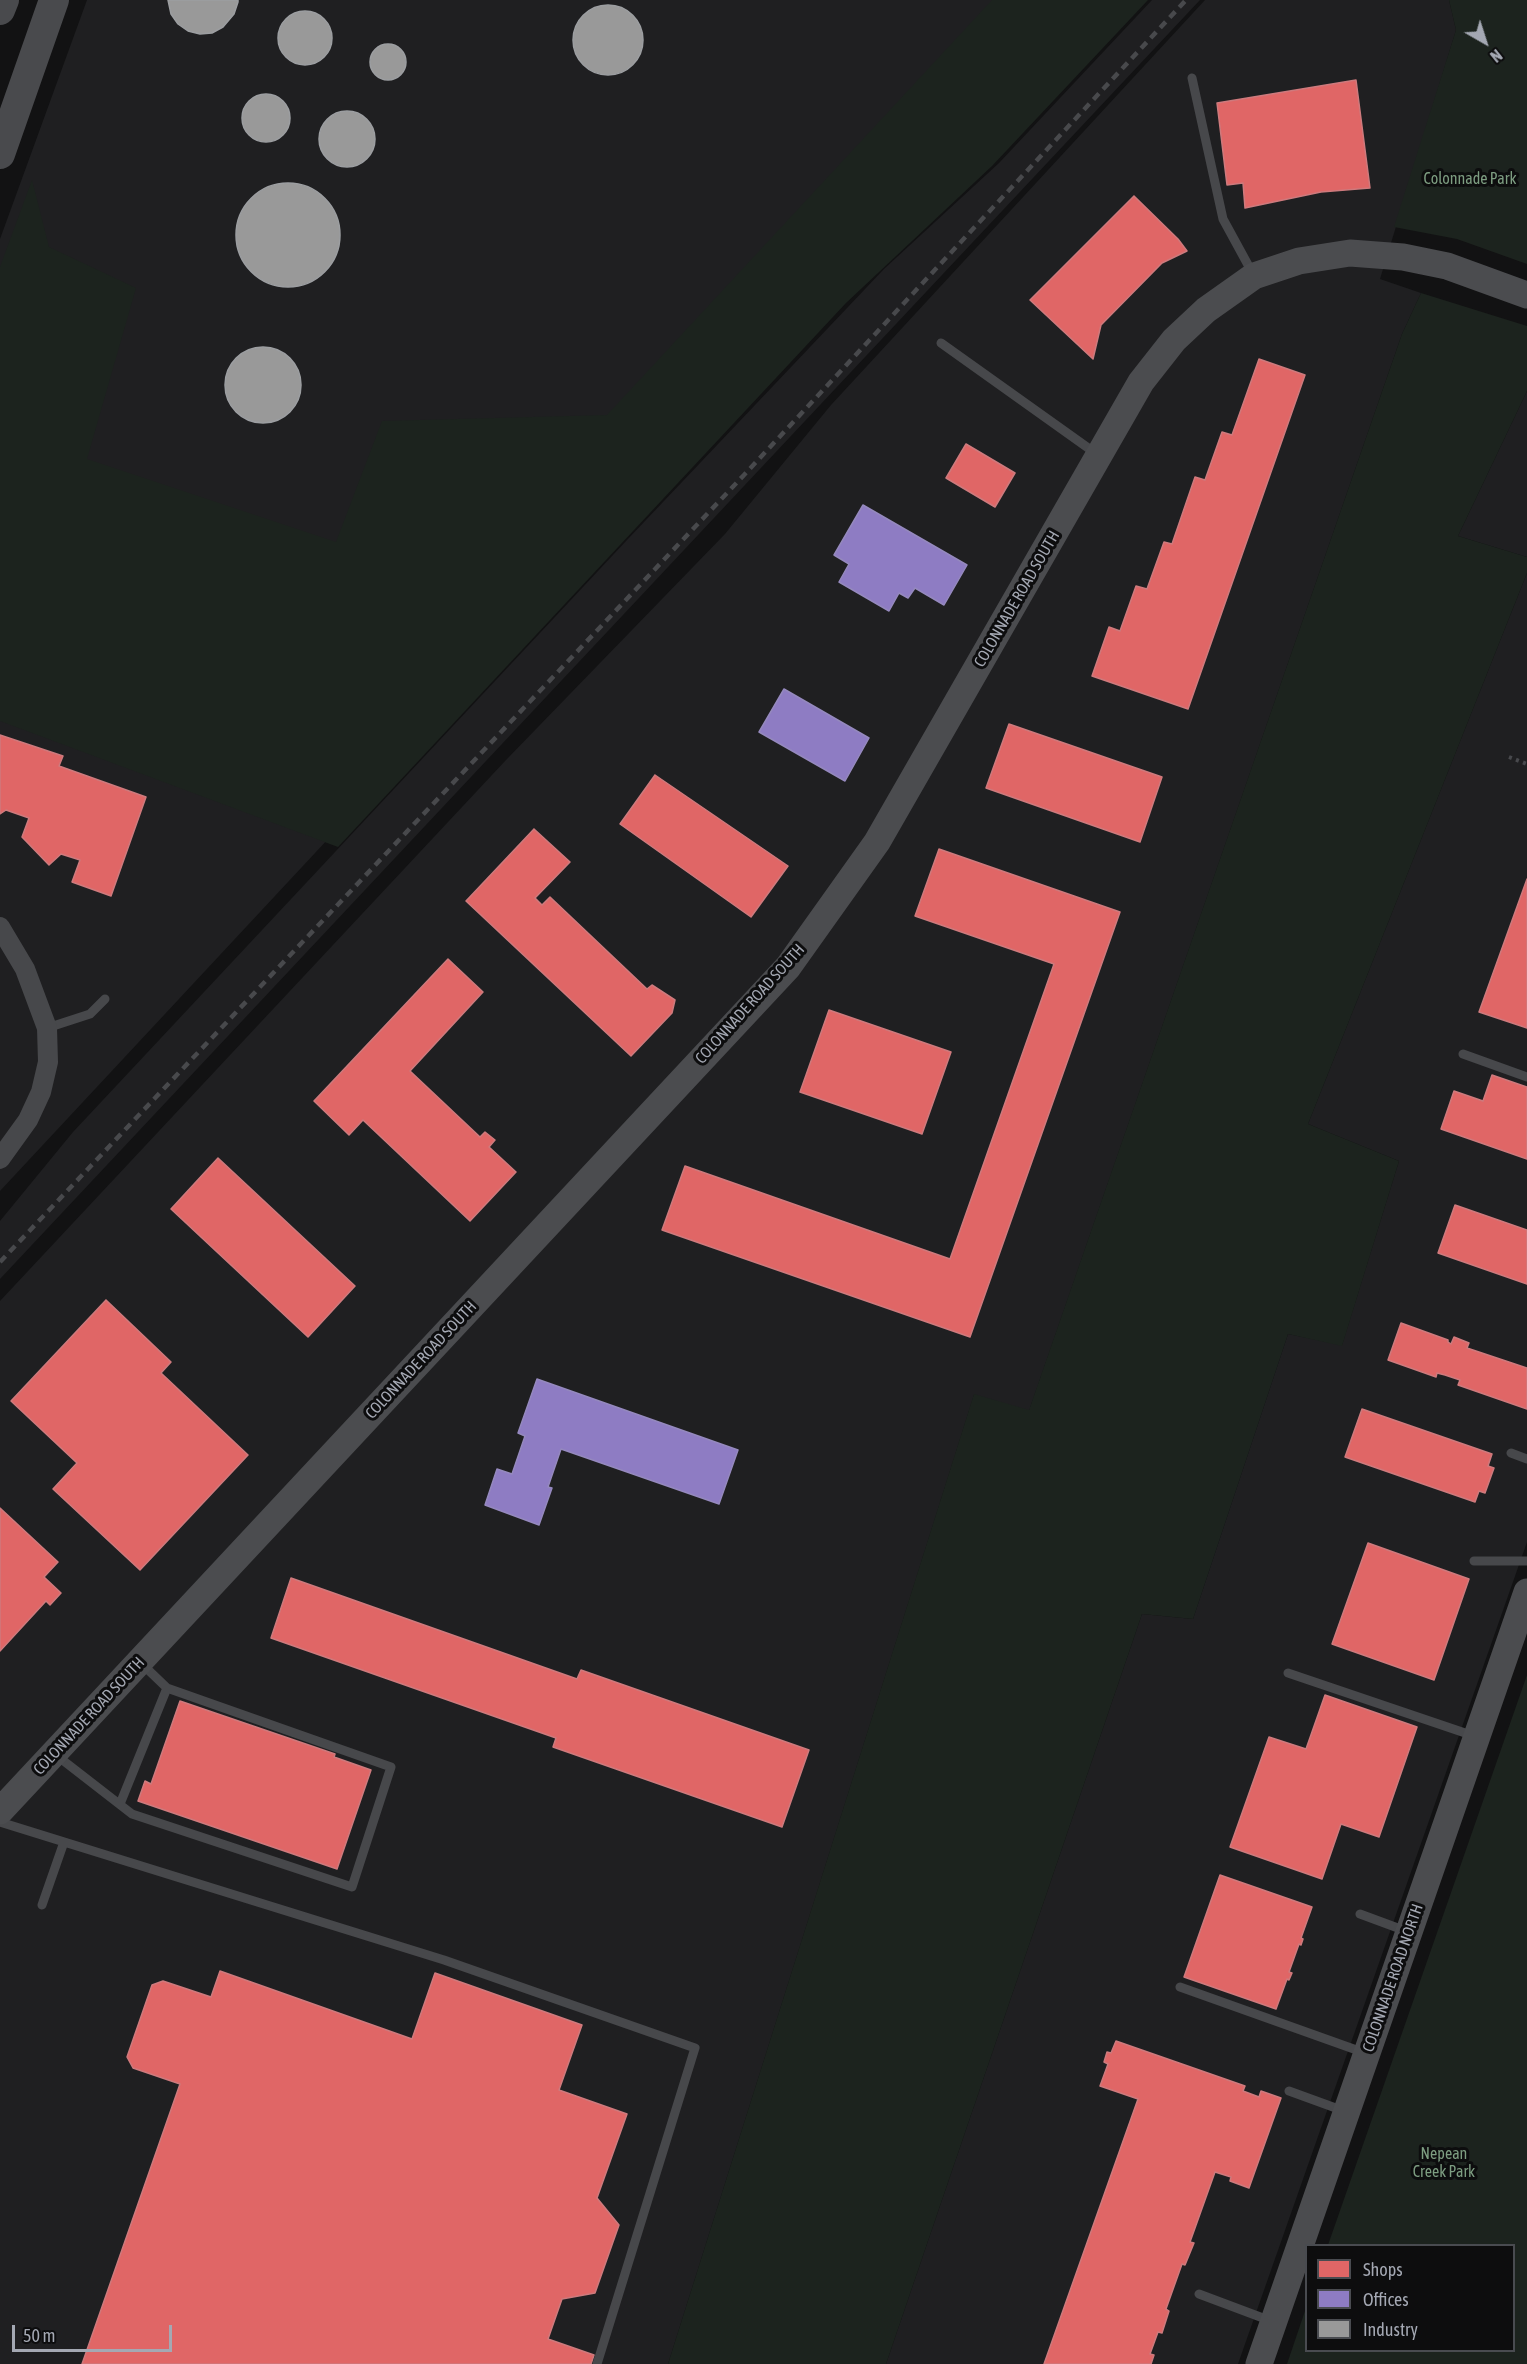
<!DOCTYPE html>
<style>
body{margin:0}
#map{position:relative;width:1527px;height:2364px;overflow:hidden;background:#121213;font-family:"Asap Condensed",sans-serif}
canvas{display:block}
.legend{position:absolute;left:1305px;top:2244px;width:210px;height:108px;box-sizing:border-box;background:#0d0d0e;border:2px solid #494b50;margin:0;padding:8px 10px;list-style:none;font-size:18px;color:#a4a8b3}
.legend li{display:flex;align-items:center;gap:12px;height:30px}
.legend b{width:30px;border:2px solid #494b50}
.north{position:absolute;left:1455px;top:12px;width:60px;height:60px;-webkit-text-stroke:4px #0d0d0e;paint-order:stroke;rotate:141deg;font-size:16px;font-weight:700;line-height:24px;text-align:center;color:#a4a8b3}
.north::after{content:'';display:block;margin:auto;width:21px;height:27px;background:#a4a8b3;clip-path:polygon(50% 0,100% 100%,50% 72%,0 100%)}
.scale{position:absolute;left:12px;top:2325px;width:160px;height:27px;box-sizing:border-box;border:3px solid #a4a8b3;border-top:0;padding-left:8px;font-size:18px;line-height:21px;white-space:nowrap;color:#a4a8b3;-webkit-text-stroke:4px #0d0d0e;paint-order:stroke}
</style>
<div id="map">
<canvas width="1527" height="2364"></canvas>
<ul class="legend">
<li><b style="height:16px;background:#e06666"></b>Shops</li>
<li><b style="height:16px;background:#8e7cc3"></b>Offices</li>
<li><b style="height:16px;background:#999"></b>Industry</li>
</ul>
<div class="north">N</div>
<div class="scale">50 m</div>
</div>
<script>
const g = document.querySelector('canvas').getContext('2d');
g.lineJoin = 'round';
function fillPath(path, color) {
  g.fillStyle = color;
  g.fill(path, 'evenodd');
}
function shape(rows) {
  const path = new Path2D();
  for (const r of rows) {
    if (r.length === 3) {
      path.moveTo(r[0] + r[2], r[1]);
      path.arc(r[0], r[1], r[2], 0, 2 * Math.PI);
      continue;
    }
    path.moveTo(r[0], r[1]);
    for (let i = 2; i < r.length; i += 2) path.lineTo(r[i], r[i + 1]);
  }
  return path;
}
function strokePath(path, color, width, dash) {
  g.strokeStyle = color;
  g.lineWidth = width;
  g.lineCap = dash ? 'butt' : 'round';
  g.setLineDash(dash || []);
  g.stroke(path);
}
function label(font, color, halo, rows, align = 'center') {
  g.font = font + ' "Asap Condensed",sans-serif';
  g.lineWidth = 6;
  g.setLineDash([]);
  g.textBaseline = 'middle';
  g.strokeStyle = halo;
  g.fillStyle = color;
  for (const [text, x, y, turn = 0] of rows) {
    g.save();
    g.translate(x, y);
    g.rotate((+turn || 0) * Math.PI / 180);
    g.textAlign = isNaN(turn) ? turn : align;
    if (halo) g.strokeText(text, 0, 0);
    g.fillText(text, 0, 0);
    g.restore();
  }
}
const built = shape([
 [87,0,997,0,634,438,0,687,0,239],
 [1152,0,1200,0,0,1279,0,1221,73,1132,627,540,884,269,999,163],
 [1205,0,1449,0,1456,30,1380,279,1421,293,1402,334,1029,1411,974,1395,668,2364,0,2364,0,1301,506,760,725,534,831,405],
 [1527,391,1527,557,1458,536],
 [1527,573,1527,1542,1238,2364,886,2364,1142,1614,1193,1619,1288,1334,1342,1345,1399,1161,1308,1124],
 [0,705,343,823,0,1191]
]);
const green = shape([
 [992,0,1148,0,992,166,846,303,338,847,0,721,0,267,32,180,49,247,136,288,87,459,336,542,382,421,607,415],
 [1449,0,1527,0,1527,264,1457,239,1394,227,1456,30],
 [1421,293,1527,326,1527,391,1458,536,1527,557,1527,573,1308,1124,1399,1161,1342,1346,1288,1334,1193,1619,1142,1614,886,2364,668,2364,974,1394,1029,1410,1402,334],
 [1527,1675,1527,2364,1287,2364,1306,2308,1306,2350,1514,2350,1514,2246,1328,2245]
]);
const shops = shape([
 [1356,80,1370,188,1321,192,1245,208,1243,183,1227,185,1217,103,1356,80],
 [1134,196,1178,239,1187,251,1162,263,1101,325,1093,359,1030,300,1134,196],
 [1259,359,1305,375,1188,709,1092,676,1109,627,1120,631,1136,586,1147,589,1164,542,1172,544,1195,477,1205,480,1222,432,1232,435,1259,359],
 [966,444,1015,473,995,507,946,478,966,444],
 [1009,724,1162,777,1140,842,986,788,1009,724],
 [0,735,63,756,59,766,146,797,111,896,72,882,80,860,61,854,49,865,22,837,29,818,6,810,0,814,0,735],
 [655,775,788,866,751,917,620,824,655,775],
 [534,829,570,862,535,898,542,905,550,897,647,989,652,985,675,1000,672,1013,631,1056,466,901,534,829],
 [939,849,1120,912,970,1337,662,1230,685,1166,950,1259,1054,964,915,916,939,849],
 [1527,879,1527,1028,1479,1012,1527,879],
 [448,959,483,992,410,1071,480,1137,485,1132,495,1140,489,1147,516,1172,470,1221,363,1120,349,1135,314,1101,448,959],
 [829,1010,951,1052,922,1134,800,1092,829,1010],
 [1492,1075,1527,1087,1527,1159,1441,1129,1454,1091,1483,1101,1492,1075],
 [218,1158,355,1286,308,1337,171,1209,218,1158],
 [1455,1205,1527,1230,1527,1284,1438,1253,1455,1205],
 [106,1300,171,1362,161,1373,248,1455,140,1570,53,1489,77,1463,11,1401,106,1300],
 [1401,1323,1448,1340,1448,1342,1451,1344,1454,1337,1469,1343,1467,1348,1527,1368,1527,1409,1458,1385,1460,1380,1445,1375,1437,1373,1436,1377,1388,1360,1401,1323],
 [1362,1409,1492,1454,1488,1466,1494,1468,1485,1493,1479,1491,1475,1502,1345,1457,1362,1409],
 [0,1508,58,1562,44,1577,61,1593,50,1605,46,1601,0,1651,0,1508],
 [1368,1543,1469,1579,1434,1680,1332,1644,1368,1543],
 [291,1578,577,1679,581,1670,809,1750,782,1827,553,1747,556,1738,271,1638,291,1578],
 [1325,1695,1417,1727,1379,1837,1341,1824,1322,1879,1230,1847,1269,1737,1306,1749,1325,1695],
 [180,1701,335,1754,334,1757,371,1770,337,1869,138,1801,145,1781,151,1784,180,1701],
 [1220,1875,1312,1907,1301,1938,1303,1939,1301,1945,1299,1944,1289,1972,1292,1973,1289,1980,1287,1979,1276,2009,1184,1977,1220,1875],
 [220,1971,412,2039,435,1973,582,2025,559,2090,627,2114,597,2198,619,2225,595,2293,562,2299,548,2339,594,2355,591,2364,82,2364,180,2084,133,2068,127,2057,152,1985,163,1981,211,1997,220,1971],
 [1116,2041,1245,2086,1243,2091,1259,2097,1261,2091,1281,2098,1249,2188,1230,2181,1231,2177,1215,2172,1190,2242,1194,2243,1185,2265,1182,2264,1166,2309,1169,2311,1162,2333,1158,2332,1150,2354,1154,2355,1151,2364,1044,2364,1138,2099,1100,2086,1108,2064,1104,2062,1107,2052,1111,2053,1116,2041]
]);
const offices = shape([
 [863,505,967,565,944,605,915,588,908,598,899,593,889,611,839,582,849,564,834,555,863,505],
 [784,689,869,738,845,781,759,732,784,689],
 [537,1379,738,1450,719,1504,561,1449,548,1487,552,1488,539,1525,485,1505,497,1469,512,1474,525,1436,518,1433,537,1379]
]);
const industry = shape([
 [168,0,238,0,238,2,234,14,223,27,212,33,200,34,188,31,178,24,171,14,168,0],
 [608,40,35],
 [305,38,27],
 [388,62,18],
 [266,118,24],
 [347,139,28],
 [288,235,52],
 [263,385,38]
]);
const path = shape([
 [1509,757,1527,764]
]);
const lane = shape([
 [1192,78,1223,219,1253,274],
 [941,343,1098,455],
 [47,1028,90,1014,105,999],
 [1463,1054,1527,1077],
 [1511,1453,1527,1459],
 [1474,1561,1527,1561],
 [1288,1673,1474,1736],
 [56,1755,132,1814,352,1887,391,1767,167,1688,141,1663],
 [120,1804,167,1688],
 [0,1822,444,1960,695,2048,597,2364],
 [42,1905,64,1842],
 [1360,1914,1406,1931],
 [1180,1987,1365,2053],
 [1289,2091,1344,2111],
 [1199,2294,1271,2321]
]);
const street = shape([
 [0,927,25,969,47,1028,48,1062,41,1092,28,1120,0,1159]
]);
const secondary = shape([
 [0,1811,788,967,877,842,1141,382,1174,340,1206,310,1254,276,1299,261,1350,253,1403,257,1447,266,1527,295],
 [1259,2364,1527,1592]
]);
const primary = shape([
 [0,10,4,0],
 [0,154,54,0]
]);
const rail = shape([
 [0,1262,744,475,1186,0]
]);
const parkNames = [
 ["Colonnade Park",1470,179],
 ["Nepean",1444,2154],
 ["Creek Park",1444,2172]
];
const streetNames = [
 ["COLONNADE ROAD SOUTH",1017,599,-60],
 ["COLONNADE ROAD SOUTH",750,1004,-48],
 ["COLONNADE ROAD SOUTH",421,1360,-47],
 ["COLONNADE ROAD SOUTH",89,1716,-47],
 ["COLONNADE ROAD NORTH",1393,1978,-71]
];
fillPath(built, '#1f1f21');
fillPath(green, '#1c231e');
fillPath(shops, '#e06666');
strokePath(shops, '#ce7a7d', 1.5);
fillPath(offices, '#8e7cc3');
strokePath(offices, '#9589be', 1.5);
fillPath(industry, '#999');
strokePath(industry, '#9c9ea1', 1.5);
strokePath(path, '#48494d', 4, [3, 4.5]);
strokePath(lane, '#47484b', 9);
strokePath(street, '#47484b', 20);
strokePath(secondary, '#4b4c4f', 27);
strokePath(primary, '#494a4d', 30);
strokePath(rail, '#48494c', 4.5, [8, 6]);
label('16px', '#7d9d81', '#0d0d0e', parkNames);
label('16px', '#a4a8b3', '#0d0d0e', streetNames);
</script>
